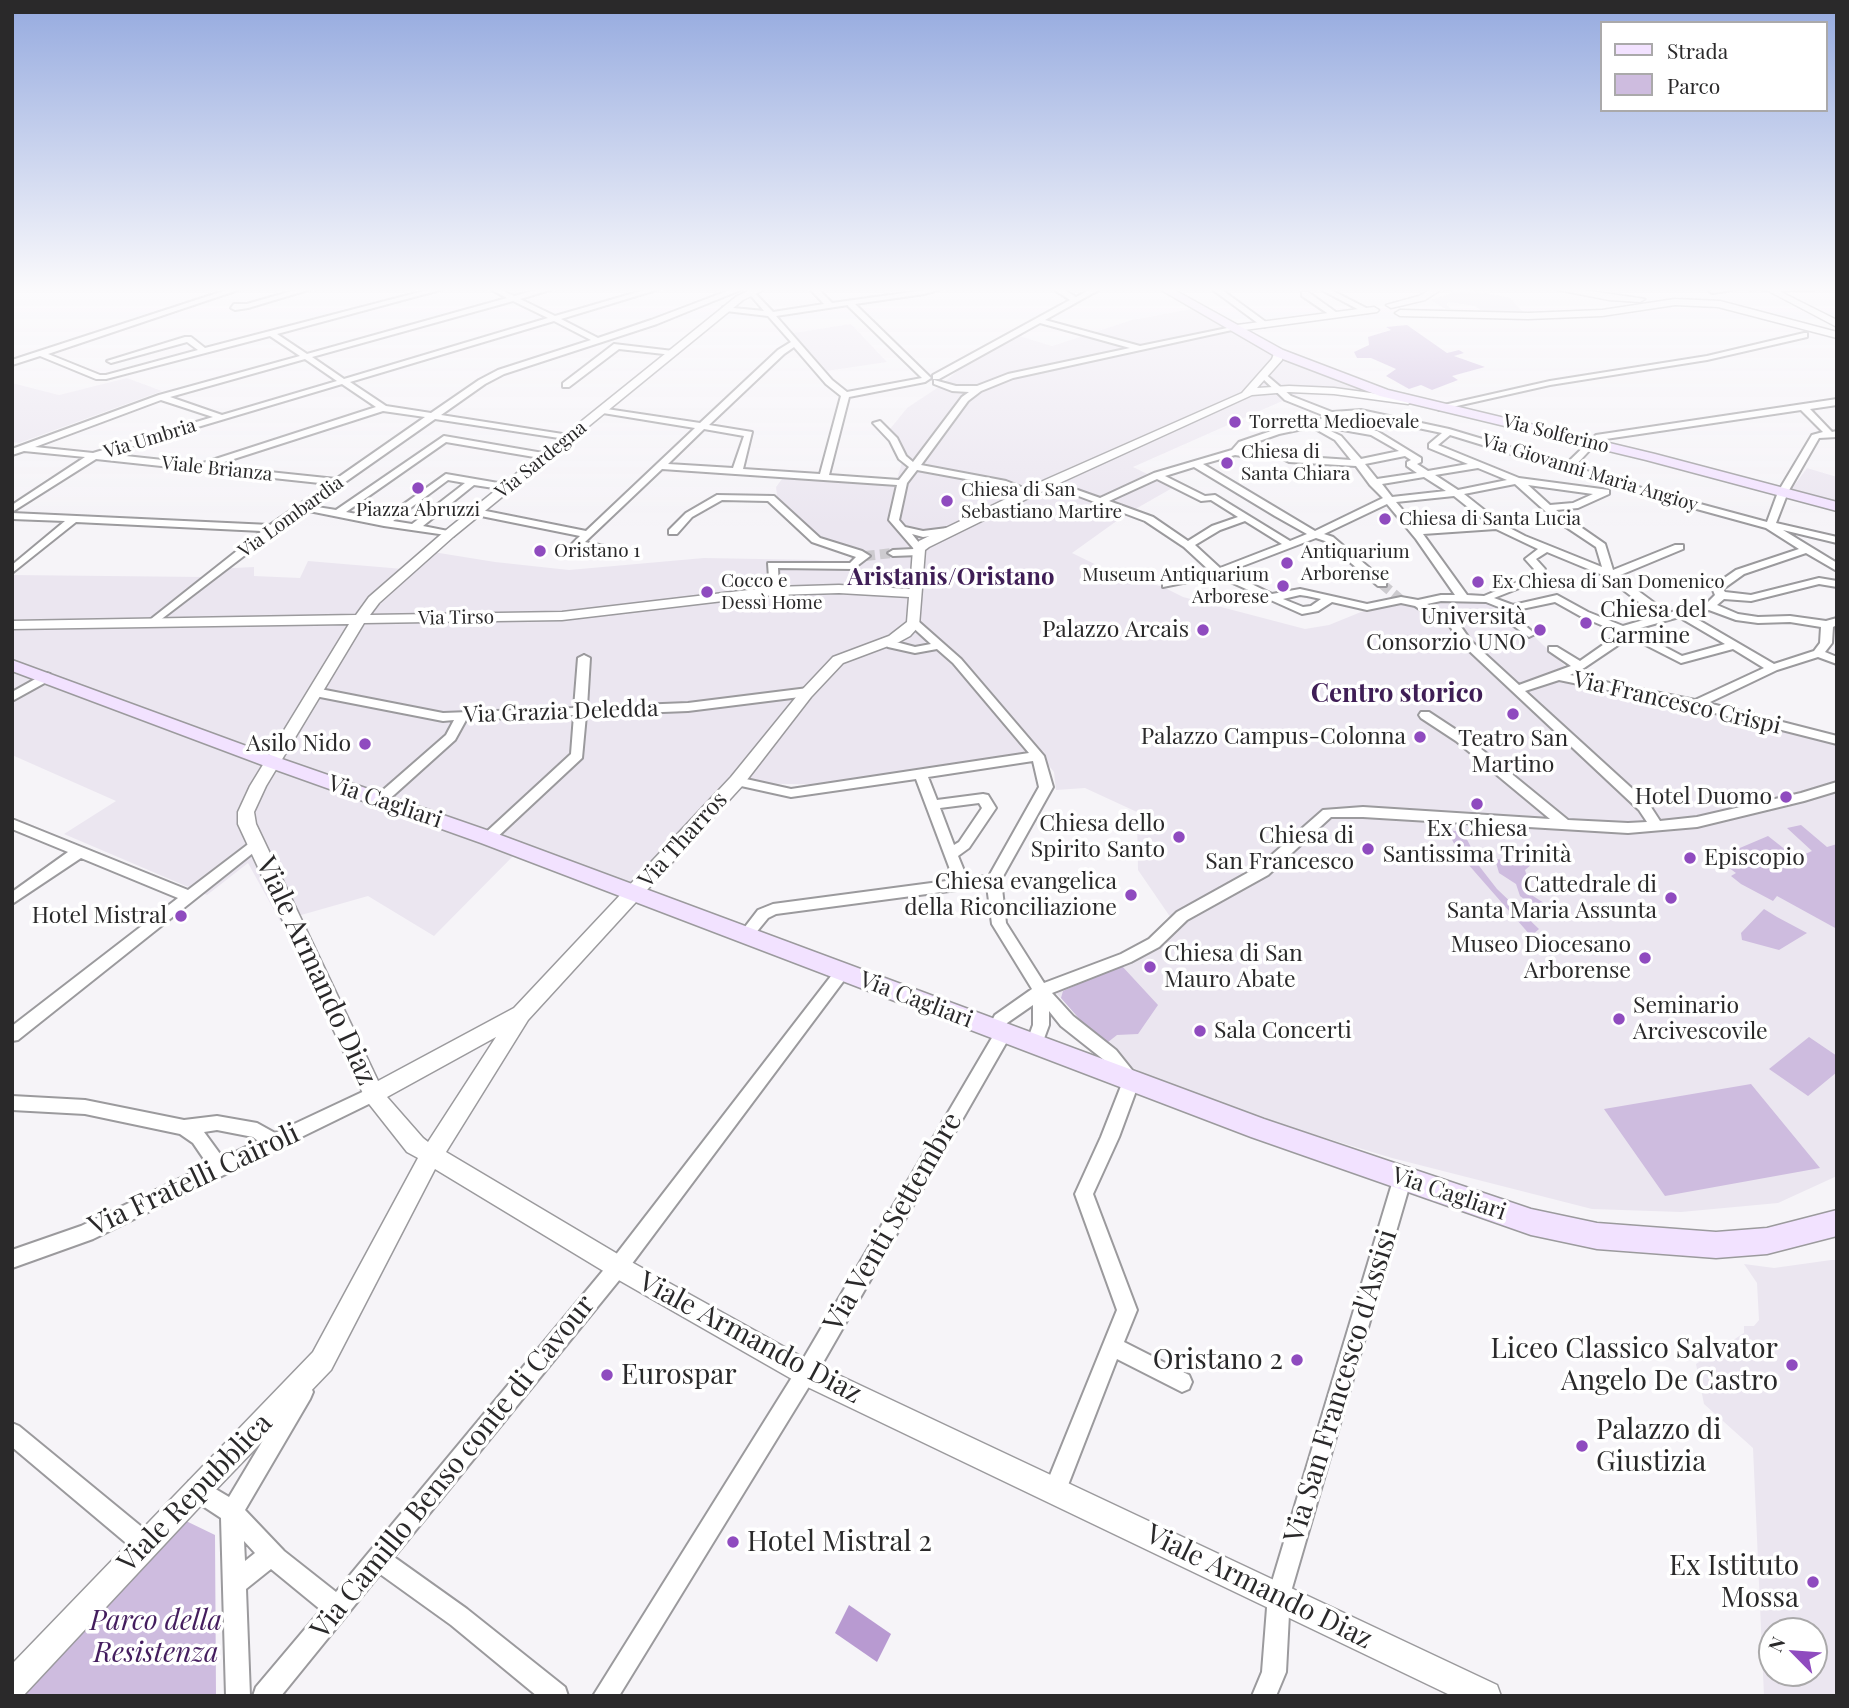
<!DOCTYPE html>
<meta charset="utf-8">
<style>
body{margin:0}
#map{position:relative;width:1849px;height:1708px;overflow:hidden;background:#f6f4f8;font-family:"Playfair Display",serif}
canvas{display:block}
.frame{position:absolute;inset:0;border:14px solid #2a292a;pointer-events:none}
.legend{position:absolute;left:1600px;top:21px;width:228px;height:91px;box-sizing:border-box;background:#fff;border:2px solid #aaa9aa;margin:0;padding:9px 12px;list-style:none;font-size:21px;color:#2a292a}
.legend li{display:flex;align-items:center;gap:14px;height:35px}
.legend b{width:35px;border:2px solid #aaa9aa}
.north{position:absolute;left:1758px;top:1617px;width:70px;height:70px;box-sizing:border-box;background:#fff;border:2px solid #aaa9aa;border-radius:50%;rotate:295deg;font-size:19px;font-weight:700;line-height:28px;text-align:center;color:#2a292a}
.north::after{content:'';display:block;margin:auto;width:24px;height:32px;background:#8f4bbf;clip-path:polygon(50% 0,100% 100%,50% 72%,0 100%)}
</style>
<div id="map">
<canvas width="1849" height="1708"></canvas>
<div class="frame"></div>
<ul class="legend">
<li><b style="height:9px;background:#f2e2ff"></b>Strada</li>
<li><b style="height:19px;background:#cebcdf"></b>Parco</li>
</ul>
<div class="north">N</div>
</div>
<script>
const g = document.querySelector('canvas').getContext('2d');
g.lineJoin = 'round';
function fillPath(path, color) {
  g.fillStyle = color;
  g.fill(path, 'evenodd');
}
function shape(rows) {
  const path = new Path2D();
  for (const r of rows) {
    path.moveTo(r[0], r[1]);
    for (let i = 2; i < r.length; i += 2) path.lineTo(r[i], r[i + 1]);
  }
  return path;
}
function strokePath(path, color, width, dash) {
  g.strokeStyle = color;
  g.lineWidth = width;
  g.lineCap = dash ? 'butt' : 'round';
  g.setLineDash(dash || []);
  g.stroke(path);
}
function label(font, color, halo, rows, align = 'center') {
  g.font = font + ' "Playfair Display",serif';
  g.lineWidth = 7;
  g.setLineDash([]);
  g.textBaseline = 'middle';
  g.strokeStyle = halo;
  g.fillStyle = color;
  for (const [text, x, y, turn = 0] of rows) {
    g.save();
    g.translate(x, y);
    g.rotate((+turn || 0) * Math.PI / 180);
    g.textAlign = isNaN(turn) ? turn : align;
    if (halo) g.strokeText(text, 0, 0);
    g.fillText(text, 0, 0);
    g.restore();
  }
}
const built = shape([
 [1455,287,1510,298,1524,313,1484,313,1475,306,1448,302,1447,305,1451,309,1446,309,1430,300,1449,294],
 [1202,307,1279,353,1369,388,1365,392,1314,387,1133,467,1174,487,1125,515,1072,553,1111,572,1163,587,1183,597,1305,629,1329,625,1393,599,1491,599,1509,608,1516,619,1565,666,1592,682,1744,710,1837,737,1837,1176,1778,1203,1681,1212,1592,1209,1392,1158,1196,1099,1115,1059,1050,986,1150,943,1173,921,1138,870,1137,812,1085,788,1056,790,1054,772,1038,752,846,785,732,783,639,885,523,846,434,936,368,896,280,921,248,863,207,895,64,834,116,801,12,755,12,575,203,577,214,569,254,567,254,576,300,578,308,561,403,569,433,552,495,562,569,570,704,558,816,560,855,564,853,554,795,528,779,512,776,487,785,475,897,479,903,459,890,429,907,408,940,386,980,351,1016,335,1052,346,1132,320],
 [851,324,887,362,827,371,793,333],
 [127,378,162,391,19,443,12,442,12,383,59,395],
 [1807,468,1837,477,1837,502,1791,490],
 [1831,1260,1837,1260,1837,1696,1764,1696,1753,1448,1704,1404,1696,1364,1744,1333,1744,1326,1754,1326,1759,1320,1757,1283,1744,1264,1774,1268],
 [1772,1631,1814,1631,1814,1673,1772,1673]
]);
const green = shape([
 [1407,325,1447,353,1459,350,1464,353,1454,356,1485,367,1452,376,1458,380,1432,390,1421,385,1409,389,1386,376,1396,369,1371,358,1357,358,1354,352,1369,345,1368,337,1391,330,1386,327],
 [1801,825,1827,847,1837,844,1837,929,1777,896,1773,901,1741,884,1731,876,1736,873,1721,862,1732,864,1721,856,1768,836,1796,858,1812,851,1787,828],
 [1447,830,1463,832,1472,849,1469,853,1497,889,1539,929,1531,936,1460,855],
 [1521,857,1532,864,1525,870,1533,896,1558,912,1550,918,1520,896,1516,884,1499,873,1495,859,1514,861],
 [1764,909,1777,917,1807,933,1779,950,1742,940,1741,933],
 [1121,965,1158,1005,1138,1034,1117,1035,1103,1046,1061,998,1063,991],
 [1809,1037,1837,1056,1837,1072,1808,1096,1769,1069],
 [1751,1084,1820,1168,1665,1196,1604,1109],
 [184,1520,215,1535,216,1696,23,1696]
]);
const water = shape([
 [849,1605,891,1634,877,1662,835,1633]
]);
const minorTunnel = shape([
 [865,556,893,553],
 [1382,584,1401,600]
]);
const minor = shape([
 [236,287,247,287,48,354,100,375,106,375,198,350,187,342,111,363,107,361,185,337,191,337,205,348,439,287,451,287,277,334,307,354,507,298,486,287,495,287,514,296,547,287,559,287,520,299,555,316,655,287,666,287,561,319,598,338,651,320,738,287,748,287,657,324,504,374,485,384,441,415,569,435,572,436,572,440,435,419,311,506,336,510,444,436,549,454,551,456,546,459,446,442,346,512,383,519,446,474,510,485,512,487,507,490,474,485,423,526,453,532,453,536,384,526,304,510,155,624,149,621,151,619,262,531,76,522,12,573,12,565,65,521,12,519,12,513,270,525,329,484,96,459,12,512,12,505,85,457,24,451,12,455,12,449,159,395,300,356,270,336,106,379,96,379,40,356,12,365,12,360,236,287],
 [513,301,548,318,344,379,312,357,513,301],
 [554,321,591,340,498,370,479,380,431,413,386,406,350,382,554,321],
 [305,359,337,381,222,415,170,397,305,359],
 [342,384,376,407,200,464,107,454,342,384],
 [161,400,213,417,93,453,35,447,161,400],
 [383,411,425,417,336,479,212,466,383,411],
 [448,480,465,483,412,524,393,521,448,480],
 [306,287,318,287,248,308,235,310,231,308,234,304,247,304,306,287],
 [808,287,816,287,832,303,948,287,924,294,855,304,931,378,925,382,849,397,829,475,899,480,909,467,899,459,890,441,873,423,880,421,897,438,906,456,913,462,962,397,969,392,952,391,934,384,934,380,956,386,977,386,1008,374,1130,348,1040,323,939,379,933,379,933,375,1070,300,1050,287,1059,287,1076,297,1095,287,1104,287,1045,320,1140,346,1237,326,1241,328,1013,378,981,391,968,401,921,465,1006,481,1034,492,1029,495,1004,486,917,470,907,483,899,520,905,527,923,531,947,528,952,531,947,534,923,537,912,534,924,549,923,554,919,555,893,556,888,553,893,550,914,549,889,520,897,485,662,469,585,542,623,550,624,552,619,555,573,546,572,544,580,536,476,515,471,512,476,509,586,531,695,428,603,413,600,412,600,408,700,423,778,350,791,342,768,316,726,311,723,311,723,307,764,311,747,291,751,289,773,312,824,304,808,287],
 [848,305,848,306,922,378,847,392,832,380,776,316,848,305],
 [794,347,826,384,841,396,820,474,743,469,752,432,709,425,784,354,794,347],
 [704,429,744,436,733,468,668,464,704,429],
 [1209,287,1218,287,1270,325,1263,327,1209,287],
 [1316,287,1325,287,1372,311,1365,313,1316,287],
 [1725,287,1771,287,1772,288,1768,290,1738,289,1713,293,1709,291,1725,287],
 [1302,292,1308,292,1340,315,1333,317,1302,296,1302,292],
 [1804,333,1807,333,1807,337,1707,360,1550,385,1439,410,1435,407,1550,381,1707,356,1804,333],
 [614,344,673,351,677,353,673,355,619,349,569,387,563,387,563,383,614,344],
 [1264,373,1291,396,1332,412,1361,410,1449,429,1566,464,1596,435,1837,399,1837,405,1810,409,1832,432,1837,431,1837,437,1819,438,1788,492,1776,523,1837,537,1837,543,1783,530,1837,563,1837,571,1806,553,1744,574,1723,589,1725,592,1751,595,1819,578,1837,581,1837,587,1819,584,1751,601,1724,599,1717,605,1738,614,1758,617,1790,616,1826,621,1837,618,1837,625,1833,627,1832,643,1825,652,1837,657,1837,664,1818,657,1777,670,1708,703,1837,736,1837,744,1695,708,1559,680,1525,691,1649,804,1660,821,1697,817,1801,793,1837,782,1837,791,1804,801,1697,827,1628,833,1363,817,1331,817,1268,875,1187,920,1159,947,1131,962,1052,993,1073,1016,1116,1050,1140,1080,1119,1137,1093,1194,1137,1310,1124,1342,1189,1375,1192,1382,1189,1389,1182,1392,1117,1359,1063,1498,1055,1501,1047,1498,1044,1490,1117,1310,1075,1194,1101,1137,1123,1081,1104,1060,1061,1026,1049,1011,1049,1025,1042,1044,1040,1049,1034,1051,1028,1049,1026,1044,1033,1025,1033,1005,1007,1023,1005,1027,1011,1033,1009,1038,813,1380,619,1696,593,1696,799,1366,993,1036,987,1030,995,1015,1032,989,992,924,987,886,776,914,768,918,750,940,745,942,740,940,738,936,758,910,773,904,954,880,916,779,791,797,732,784,730,781,732,778,737,777,791,789,1029,753,953,663,937,649,915,653,888,647,881,641,883,639,891,639,896,642,915,647,931,644,908,623,914,620,918,621,961,659,1044,756,1053,787,1001,880,1006,923,1044,983,1121,954,1149,939,1177,912,1258,867,1323,810,1363,807,1550,819,1456,741,1421,718,1419,715,1421,712,1429,712,1464,735,1568,820,1628,823,1647,822,1639,810,1463,645,1449,625,1437,621,1415,606,1401,603,1367,610,1332,602,1318,611,1302,614,1217,576,1163,587,1163,583,1210,571,1184,547,1145,521,1044,483,1052,481,1100,498,1154,473,1232,450,1239,442,1274,430,1318,421,1325,416,1285,400,1261,377,1260,375,1264,373],
 [1801,410,1823,432,1812,435,1778,492,1767,522,1648,490,1574,467,1599,440,1801,410],
 [1361,416,1442,433,1429,444,1429,448,1468,464,1428,471,1417,464,1421,462,1421,458,1377,431,1328,422,1333,417,1361,416],
 [1320,426,1371,435,1399,451,1361,459,1341,436,1320,426],
 [1312,427,1335,440,1351,460,1291,456,1277,449,1241,450,1245,446,1279,434,1312,427],
 [1450,435,1642,494,1766,528,1799,549,1736,570,1713,586,1712,588,1715,595,1706,604,1668,613,1618,576,1683,549,1683,545,1675,545,1613,570,1605,544,1556,510,1578,508,1609,494,1609,490,1519,478,1438,445,1450,435],
 [1235,455,1248,457,1275,455,1289,462,1356,466,1370,485,1383,498,1315,531,1203,464,1235,455],
 [1405,456,1411,460,1407,462,1407,466,1417,473,1377,479,1365,464,1405,456],
 [1194,467,1275,516,1307,534,1290,541,1215,495,1205,496,1165,476,1194,467],
 [1478,468,1507,480,1458,490,1435,475,1478,468],
 [1424,477,1446,491,1392,497,1382,484,1424,477],
 [1157,479,1201,501,1211,500,1238,517,1212,526,1188,541,1153,517,1109,501,1157,479],
 [1515,484,1554,519,1596,547,1602,567,1525,536,1502,524,1464,494,1515,484],
 [1528,485,1593,494,1573,503,1550,505,1528,485],
 [1454,496,1489,524,1418,528,1396,502,1454,496],
 [1387,504,1416,539,1455,595,1441,595,1418,600,1401,597,1367,604,1300,589,1272,594,1227,572,1316,538,1325,541,1378,586,1386,586,1386,582,1333,537,1324,534,1387,504],
 [1245,521,1282,544,1220,568,1195,545,1220,530,1245,521],
 [1496,529,1538,549,1525,559,1534,569,1529,577,1484,596,1467,595,1423,534,1496,529],
 [1547,552,1605,576,1657,616,1623,626,1588,612,1557,595,1513,605,1494,598,1537,581,1545,569,1536,559,1547,552],
 [1300,595,1307,596,1321,599,1311,606,1303,607,1283,599,1300,595],
 [1441,601,1486,602,1506,610,1502,617,1504,619,1529,637,1535,634,1514,616,1517,610,1555,602,1580,616,1620,633,1580,661,1557,647,1549,647,1549,651,1571,666,1519,685,1471,641,1457,621,1445,617,1427,604,1441,601],
 [1709,610,1736,620,1758,623,1790,622,1821,627,1820,643,1814,651,1774,664,1690,615,1709,610],
 [1679,617,1725,644,1682,656,1633,630,1679,617],
 [1630,637,1681,663,1733,649,1764,668,1695,700,1570,675,1584,668,1630,637],
 [1033,761,1039,787,989,876,967,878,958,856,969,848,996,808,988,795,983,794,937,800,928,777,1033,761],
 [979,803,982,808,959,842,954,845,940,808,979,803],
 [717,495,774,496,820,538,862,551,870,556,853,569,778,568,779,591,774,594,770,593,768,563,850,563,856,557,812,542,768,501,722,500,692,517,677,534,669,534,669,530,686,513,717,495],
 [584,655,590,658,587,707,688,703,808,688,814,692,808,696,688,711,586,715,582,758,493,841,488,843,481,838,483,835,571,754,574,715,466,720,455,740,385,803,380,804,375,803,373,800,375,797,446,735,454,720,443,721,315,696,309,692,315,688,443,713,574,708,578,658,584,655],
 [46,673,50,674,50,680,12,701,12,692,46,673],
 [12,819,188,890,251,842,261,842,263,845,18,1040,12,1041,12,1026,178,898,81,858,12,904,12,892,68,852,12,829,12,819],
 [843,965,848,967,851,971,848,975,625,1273,394,1557,467,1609,565,1687,568,1696,537,1696,451,1625,380,1574,281,1696,253,1696,256,1687,321,1610,271,1569,246,1589,250,1696,226,1696,221,1518,189,1497,186,1489,189,1481,197,1478,229,1497,296,1385,303,1382,310,1385,313,1392,310,1399,245,1510,284,1551,336,1592,611,1261,838,967,843,965],
 [244,1541,255,1553,245,1561,244,1541],
 [373,1087,379,1089,381,1094,379,1099,93,1239,12,1268,12,1250,81,1226,208,1165,193,1143,180,1134,85,1114,12,1110,12,1096,85,1100,184,1120,217,1116,257,1123,275,1133,373,1087],
 [217,1130,253,1137,258,1141,223,1158,204,1132,217,1130],
 [1403,1169,1409,1171,1412,1177,1290,1595,1286,1672,1276,1696,1252,1696,1262,1672,1268,1595,1394,1177,1397,1171,1403,1169],
 [12,1423,19,1426,154,1537,157,1545,154,1553,146,1556,138,1553,12,1447,12,1423]
]);
const tertiary = shape([
 [758,287,770,287,743,300,453,537,379,603,370,615,562,612,774,587,839,585,910,589,913,549,919,541,1045,480,1242,393,1272,359,1275,351,1283,351,1282,360,1257,388,1289,386,1334,388,1408,398,1413,401,1408,404,1334,394,1289,392,1252,395,1053,486,929,547,925,550,919,626,910,636,899,642,843,663,811,697,743,785,528,1020,446,1152,626,1259,815,1364,1497,1685,1501,1696,1452,1696,797,1382,610,1275,435,1169,331,1370,207,1499,23,1696,12,1696,12,1664,313,1352,418,1158,407,1152,366,1100,238,824,238,812,250,786,349,624,12,629,12,621,356,615,369,597,445,531,737,296,758,287],
 [839,593,909,597,907,622,889,636,833,657,801,691,731,777,514,1008,378,1081,256,824,254,812,266,786,364,623,562,620,774,595,839,593],
 [496,1037,428,1142,423,1138,387,1097,496,1037],
 [1435,287,1445,287,1425,300,1391,308,1386,305,1419,296,1435,287],
 [1543,287,1563,287,1645,299,1640,302,1609,300,1543,287],
 [1761,287,1833,287,1829,290,1779,291,1837,320,1837,327,1761,287],
 [1675,299,1720,301,1837,332,1837,338,1718,307,1675,305,1602,316,1528,319,1400,316,1395,313,1400,310,1528,313,1602,310,1675,299],
 [1374,307,1379,310,1377,312,1237,331,1232,328,1237,325,1374,307]
]);
const secondary = shape([
 [1156,287,1169,287,1283,350,1388,390,1655,454,1837,502,1837,511,1646,460,1380,396,1275,356,1156,287],
 [12,660,279,758,495,833,1264,1119,1531,1209,1597,1223,1716,1232,1767,1228,1837,1210,1837,1236,1767,1254,1716,1258,1597,1249,1531,1235,1251,1137,481,843,265,766,12,671,12,660]
]);
const markers = [
 [1235,422,7,"#8f4bbf"],
 [1227,463,7,"#8f4bbf"],
 [418,488,7,"#8f4bbf"],
 [947,501,7,"#8f4bbf"],
 [1385,519,7,"#8f4bbf"],
 [540,551,7,"#8f4bbf"],
 [1287,563,7,"#8f4bbf"],
 [1478,582,7,"#8f4bbf"],
 [1283,586,7,"#8f4bbf"],
 [707,592,7,"#8f4bbf"],
 [1586,623,7,"#8f4bbf"],
 [1203,630,7,"#8f4bbf"],
 [1540,630,7,"#8f4bbf"],
 [1513,714,7,"#8f4bbf"],
 [1420,737,7,"#8f4bbf"],
 [365,744,7,"#8f4bbf"],
 [1786,797,7,"#8f4bbf"],
 [1477,804,7,"#8f4bbf"],
 [1179,837,7,"#8f4bbf"],
 [1368,849,7,"#8f4bbf"],
 [1690,858,7,"#8f4bbf"],
 [1131,895,7,"#8f4bbf"],
 [1671,898,7,"#8f4bbf"],
 [181,916,7,"#8f4bbf"],
 [1645,958,7,"#8f4bbf"],
 [1150,967,7,"#8f4bbf"],
 [1619,1019,7,"#8f4bbf"],
 [1200,1031,7,"#8f4bbf"],
 [1297,1360,7,"#8f4bbf"],
 [1792,1365,7,"#8f4bbf"],
 [607,1375,7,"#8f4bbf"],
 [1582,1446,7,"#8f4bbf"],
 [733,1542,7,"#8f4bbf"],
 [1813,1582,7,"#8f4bbf"]
];
const farPoinames = [
 ["Torretta Medioevale",1249,422],
 ["Chiesa di",1241,452],
 ["Santa Chiara",1241,474],
 ["Chiesa di San",961,490],
 ["Sebastiano Martire",961,512],
 ["Piazza Abruzzi",418,510,"center"],
 ["Chiesa di Santa Lucia",1399,519],
 ["Oristano 1",554,551],
 ["Antiquarium",1301,552],
 ["Arborense",1301,574],
 ["Museum Antiquarium",1269,575,"right"],
 ["Arborese",1269,597,"right"],
 ["Cocco e",721,581],
 ["Dessì Home",721,603],
 ["Ex Chiesa di San Domenico",1492,582]
];
const farStreetnames = [
 ["Via Solferino",1556,434,14],
 ["Via Umbria",150,439,-17],
 ["Via Sardegna",541,460,-39],
 ["Viale Brianza",217,469,6],
 ["Via Giovanni Maria Angioy",1590,473,17],
 ["Via Lombardia",291,517,-36],
 ["Via Tirso",456,618,-1]
];
const poiNames = [
 ["Chiesa del",1600,610,"left"],
 ["Carmine",1600,636,"left"],
 ["Università",1526,617],
 ["Consorzio UNO",1526,643],
 ["Palazzo Arcais",1189,630],
 ["Palazzo Campus-Colonna",1406,737],
 ["Teatro San",1513,739,"center"],
 ["Martino",1513,765,"center"],
 ["Asilo Nido",351,744],
 ["Hotel Duomo",1772,797],
 ["Chiesa dello",1165,824],
 ["Spirito Santo",1165,850],
 ["Ex Chiesa",1477,829,"center"],
 ["Santissima Trinità",1477,855,"center"],
 ["Chiesa di",1354,836],
 ["San Francesco",1354,862],
 ["Episcopio",1704,858,"left"],
 ["Chiesa evangelica",1117,882],
 ["della Riconciliazione",1117,908],
 ["Cattedrale di",1657,885],
 ["Santa Maria Assunta",1657,911],
 ["Hotel Mistral",167,916],
 ["Museo Diocesano",1631,945],
 ["Arborense",1631,971],
 ["Chiesa di San",1164,954,"left"],
 ["Mauro Abate",1164,980,"left"],
 ["Seminario",1633,1006,"left"],
 ["Arcivescovile",1633,1032,"left"],
 ["Sala Concerti",1214,1031,"left"]
];
const streetNames = [
 ["Via Francesco Crispi",1677,703,13],
 ["Via Grazia Deledda",561,712,-2],
 ["Via Cagliari",385,802,19],
 ["Via Tharros",683,840,-48],
 ["Via Cagliari",916,1000,21],
 ["Via Cagliari",1449,1194,19]
];
const farDistrictnames = [
 ["Aristanis/Oristano",951,578]
];
const quarterNames = [
 ["Centro storico",1397,694]
];
const nearStreetnames = [
 ["Viale Armando Diaz",316,971,65],
 ["Via Fratelli Cairoli",194,1180,-25],
 ["Via Venti Settembre",893,1222,-60],
 ["Viale Armando Diaz",750,1338,28],
 ["Via San Francesco d'Assisi",1341,1386,-73],
 ["Via Camillo Benso conte di Cavour",453,1467,-51],
 ["Viale Repubblica",195,1493,-46],
 ["Viale Armando Diaz",1259,1587,26]
];
const nearPoinames = [
 ["Liceo Classico Salvator",1778,1349],
 ["Angelo De Castro",1778,1381],
 ["Oristano 2",1283,1360],
 ["Eurospar",621,1375,"left"],
 ["Palazzo di",1596,1430,"left"],
 ["Giustizia",1596,1462,"left"],
 ["Hotel Mistral 2",747,1542,"left"],
 ["Ex Istituto",1799,1566],
 ["Mossa",1799,1598]
];
const nearParknames = [
 ["Parco della",156,1621],
 ["Resistenza",156,1653]
];
fillPath(built, '#ebe6f0');
fillPath(green, '#cebcdf');
fillPath(water, '#b89ad1');
strokePath(minorTunnel, '#cdcbcf', 10, [10, 5]);
strokePath(minor, '#9b9a9d', 4);
strokePath(tertiary, '#9b9a9d', 3);
strokePath(secondary, '#9b9a9d', 3);
fillPath(minor, '#fff');
fillPath(tertiary, '#fff');
fillPath(secondary, '#f2e2ff');
const sky = g.createLinearGradient(0, 0, 0, 526);
sky.addColorStop(0, '#95aadf');
sky.addColorStop(0.55, '#fbfafc');
sky.addColorStop(1, '#fbfafc00');
g.fillStyle = sky;
g.fillRect(0, 0, 1849, 526);
for (const [x, y, r, color] of markers) {
  const dot = new Path2D();
  dot.arc(x, y, r, 0, 2 * Math.PI);
  g.fillStyle = color;
  g.fill(dot);
  strokePath(dot, '#fff', 2.5);
}
label('19px', '#2a292a', '#fff', farPoinames, 'left');
label('19px', '#2a292a', '#fff', farStreetnames);
label('23px', '#2a292a', '#fff', poiNames, 'right');
label('23px', '#2a292a', '#fff', streetNames);
label('bold 24px', '#3f1e56', '#fff', farDistrictnames);
label('bold 26px', '#3f1e56', '#fff', quarterNames);
label('28px', '#2a292a', '#fff', nearStreetnames);
label('28px', '#2a292a', '#fff', nearPoinames, 'right');
label('italic 28px', '#441d5e', '#fff', nearParknames);
</script>
